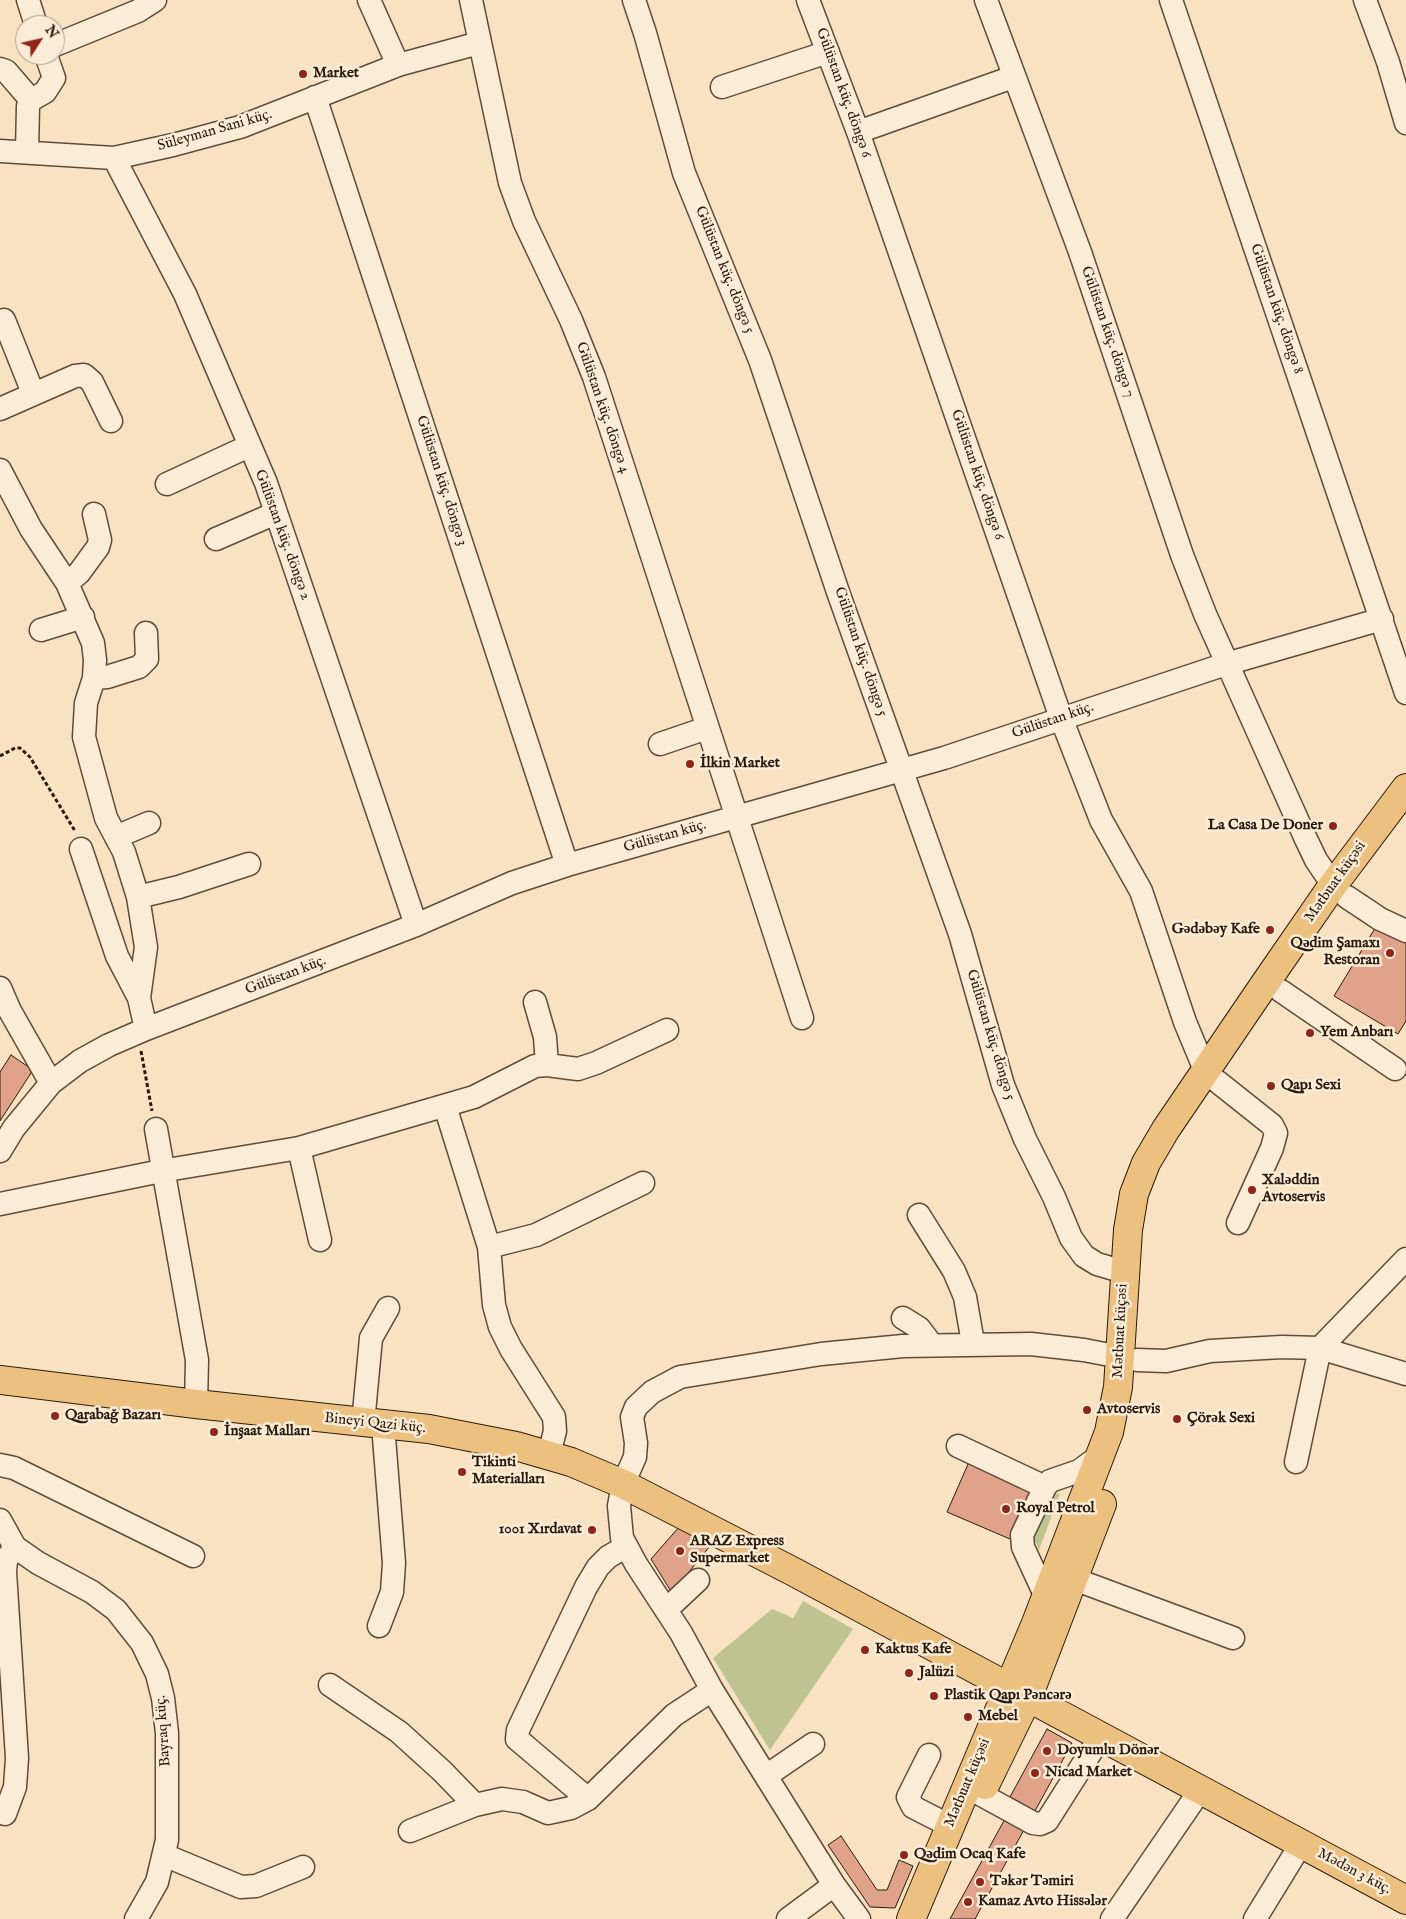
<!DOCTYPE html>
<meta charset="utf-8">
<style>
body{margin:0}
#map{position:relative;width:1406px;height:1919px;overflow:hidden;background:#f8e2c1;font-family:"IM FELL English",serif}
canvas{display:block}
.north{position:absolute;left:15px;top:15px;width:50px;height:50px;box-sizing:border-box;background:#faecd7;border:1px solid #a79886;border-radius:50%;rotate:55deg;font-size:14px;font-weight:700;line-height:20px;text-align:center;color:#2a1a0d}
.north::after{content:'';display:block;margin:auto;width:18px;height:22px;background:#8f2418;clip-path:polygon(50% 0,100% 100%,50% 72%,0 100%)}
</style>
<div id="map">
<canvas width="1406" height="1919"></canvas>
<div class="north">N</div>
</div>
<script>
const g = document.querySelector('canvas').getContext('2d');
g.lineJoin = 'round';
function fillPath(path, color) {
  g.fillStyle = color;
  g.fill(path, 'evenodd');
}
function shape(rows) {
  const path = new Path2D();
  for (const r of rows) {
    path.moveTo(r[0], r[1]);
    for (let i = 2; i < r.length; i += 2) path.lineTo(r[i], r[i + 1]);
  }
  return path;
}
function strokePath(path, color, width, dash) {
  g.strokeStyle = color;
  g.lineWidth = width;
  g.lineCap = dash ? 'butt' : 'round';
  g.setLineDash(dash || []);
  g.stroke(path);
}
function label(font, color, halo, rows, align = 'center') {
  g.font = font + ' "IM FELL English",serif';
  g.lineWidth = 5;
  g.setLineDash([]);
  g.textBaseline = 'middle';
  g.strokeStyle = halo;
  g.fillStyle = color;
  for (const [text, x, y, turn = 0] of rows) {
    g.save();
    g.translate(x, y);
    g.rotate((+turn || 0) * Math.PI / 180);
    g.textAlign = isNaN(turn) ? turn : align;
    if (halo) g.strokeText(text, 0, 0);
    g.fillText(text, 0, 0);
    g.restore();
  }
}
const green = shape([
 [1060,1493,1039,1550,1033,1536,1048,1497],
 [803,1601,853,1629,770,1750,713,1658,772,1609,793,1618]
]);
const building = shape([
 [1377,925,1406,943,1406,1021,1398,1034,1334,996,1377,925],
 [11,1055,33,1070,0,1121,0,1072,11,1055],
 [969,1462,1031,1489,1010,1539,947,1512,969,1462],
 [680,1526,710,1546,672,1593,651,1559,680,1526],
 [1047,1729,1072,1743,1035,1811,1010,1797,1047,1729],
 [1006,1817,1025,1828,975,1919,950,1919,1006,1817],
 [841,1836,877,1890,887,1890,899,1860,913,1866,895,1908,870,1907,828,1845,841,1836]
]);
const path = shape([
 [0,756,15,748,20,748,30,757,75,831],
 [141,1051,152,1111]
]);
const minor = shape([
 [28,0,36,25],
 [369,0,398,65],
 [471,0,510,183,524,221,571,320,594,377,802,1018],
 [634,0,645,33,684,173,760,360,838,592,960,934,1003,1085,1025,1139,1054,1197,1071,1238,1084,1256,1097,1264,1124,1272],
 [808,0,858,132,1061,718,1101,820,1141,891,1185,1022,1205,1070],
 [986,0,1080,252,1182,555,1205,614,1305,837,1316,860,1333,885],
 [1171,0,1406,693],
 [1365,0,1388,62,1406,123],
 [55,45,138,11,155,0],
 [0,69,6,71,31,100],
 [722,87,828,52],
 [315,97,567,865],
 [858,132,1013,77],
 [0,151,114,158,173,145,240,127,398,65,479,43],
 [27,152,28,106,31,100,45,92,54,78,46,55],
 [114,158,185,294,266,483,416,925],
 [4,320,33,393],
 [0,409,75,376,84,375,92,382,111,421],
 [0,470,31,529,67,583,93,643,95,660,94,678,86,703,84,737,106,818,124,852,138,897,146,947,139,998,146,1029],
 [167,484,249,446],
 [216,539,276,513],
 [67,583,79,573,98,547,100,540,94,514],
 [41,630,83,617],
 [94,678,107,677,139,667,147,659,146,633],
 [660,744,707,728],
 [116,837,149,823],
 [81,849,117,956,139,998],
 [138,897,179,887,249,864],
 [1347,897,1380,919,1406,931],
 [0,988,10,1011,51,1083],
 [1281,991,1395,1069],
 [535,1002,545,1037,547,1065],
 [1218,1082,1272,1125,1276,1133,1272,1148,1238,1223],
 [445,1106,489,1247,494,1305,500,1327,511,1349,554,1417,555,1431,549,1454],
 [156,1129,197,1360,196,1404],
 [299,1148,320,1240],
 [0,1151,14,1128,51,1083,80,1061,109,1045,146,1029,416,925,512,883,567,865,944,758,1226,664,1382,619],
 [0,1204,161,1171,299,1148,474,1097,535,1066,547,1065,578,1069,596,1063,667,1030],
 [919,1215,954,1271,965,1297,973,1343],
 [489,1247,536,1235,643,1183],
 [903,1318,919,1328,932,1345],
 [1137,1360,1166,1361,1210,1351,1282,1347,1320,1348,1406,1374],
 [363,1423,371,1338,388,1308],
 [958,1446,1045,1487],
 [1296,1462,1320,1348,1406,1259],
 [0,1465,14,1468,193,1556],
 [0,1520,15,1547,38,1563,92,1592,116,1610,142,1643,157,1674,163,1698,167,1733,167,1840,157,1882,136,1919],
 [1074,1579,1233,1638],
 [1046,1597,1023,1547,1022,1535,1045,1487,1050,1481,1079,1471,1101,1455],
 [667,1609,698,1580],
 [379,1626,392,1592,394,1563,383,1425],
 [330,1685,399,1732,442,1771,475,1805],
 [929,1755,908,1797,913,1807,950,1826],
 [766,1776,813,1744],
 [980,1794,1033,1823,1040,1824,1047,1821,1101,1736],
 [588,1799,517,1739,518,1730,586,1587,598,1567,608,1557,625,1547],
 [5,1814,15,1787,17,1758,5,1572,6,1560,15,1547],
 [410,1831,475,1805,502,1799,523,1802,548,1813,571,1808,588,1799,674,1715,712,1690],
 [164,1855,241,1887,256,1886,303,1867],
 [788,1919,834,1885],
 [859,1919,834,1885,712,1690,681,1633,636,1564,622,1538,619,1506,623,1484,635,1457,636,1443,632,1417,636,1407,652,1392,680,1377,821,1354,903,1346,1031,1344,1084,1350,1120,1357],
 [1112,1919,1201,1789],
 [1255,1919,1301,1844]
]);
const major = shape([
 [0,1380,196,1404,429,1429,516,1446,571,1462,623,1484,794,1572,1406,1900],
 [985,1785,1028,1697,1102,1504],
 [911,1919,1036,1623,1109,1432,1118,1387,1128,1230,1134,1194,1146,1163,1166,1129,1266,982,1333,885,1406,788]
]);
const markers = [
 [303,74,5,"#8f2418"],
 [690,764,5,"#8f2418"],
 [1333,826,5,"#8f2418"],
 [1270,930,5,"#8f2418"],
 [1390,953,5,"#8f2418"],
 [1310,1033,5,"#8f2418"],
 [1271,1086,5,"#8f2418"],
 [1252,1190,5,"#8f2418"],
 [1087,1410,5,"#8f2418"],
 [55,1416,5,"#8f2418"],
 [1177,1419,5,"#8f2418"],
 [214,1432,5,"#8f2418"],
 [462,1472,5,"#8f2418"],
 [1006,1509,5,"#8f2418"],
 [592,1530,5,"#8f2418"],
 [680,1551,5,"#8f2418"],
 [865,1650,5,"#8f2418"],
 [909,1673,5,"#8f2418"],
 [934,1696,5,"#8f2418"],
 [968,1717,5,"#8f2418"],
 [1047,1751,5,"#8f2418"],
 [1035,1773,5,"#8f2418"],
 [904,1855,5,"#8f2418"],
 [980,1882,5,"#8f2418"],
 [968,1902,5,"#8f2418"]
];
const poiNames = [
 ["Market",313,74],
 ["İlkin Market",700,764],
 ["La Casa De Doner",1323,826,"right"],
 ["Gədəbəy Kafe",1260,930,"right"],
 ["Qədim Şamaxı",1380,944,"right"],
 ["Restoran",1380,961,"right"],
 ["Yem Anbarı",1320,1033],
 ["Qapı Sexi",1281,1086],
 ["Xaləddin",1262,1181],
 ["Avtoservis",1262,1198],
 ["Avtoservis",1097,1410],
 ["Qarabağ Bazarı",65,1416],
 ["Çörək Sexi",1187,1419],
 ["İnşaat Malları",224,1432],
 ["Tikinti",472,1463],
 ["Materialları",472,1480],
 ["Royal Petrol",1016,1509],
 ["1001 Xırdavat",582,1530,"right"],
 ["ARAZ Express",690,1542],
 ["Supermarket",690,1559],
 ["Kaktus Kafe",875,1650],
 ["Jalüzi",919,1673],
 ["Plastik Qapı Pəncərə",944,1696],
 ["Mebel",978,1717],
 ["Doyumlu Dönər",1057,1751],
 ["Nicad Market",1045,1773],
 ["Qədim Ocaq Kafe",914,1855],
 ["Təkər Təmiri",990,1882],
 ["Kamaz Avto Hissələr",978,1902]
];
const streetNames = [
 ["Gülüstan küç. döngə 6",843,93,70],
 ["Süleyman Sani küç.",215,131,-16],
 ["Gülüstan küç. döngə 5",724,270,68],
 ["Gülüstan küç. döngə 8",1276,309,71],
 ["Gülüstan küç. döngə 7",1107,332,71],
 ["Gülüstan küç. döngə 4",602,408,71],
 ["Gülüstan küç. döngə 6",977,475,71],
 ["Gülüstan küç. döngə 3",441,481,72],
 ["Gülüstan küç. döngə 2",282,535,70],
 ["Gülüstan küç. döngə 5",860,652,71],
 ["Gülüstan küç.",1053,721,-19],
 ["Gülüstan küç.",665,837,-16],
 ["Mətbuat küçəsi",1336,882,-55],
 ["Gülüstan küç.",286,976,-21],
 ["Gülüstan küç. döngə 5",990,1035,73],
 ["Mətbuat küçəsi",1121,1331,-87],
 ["Bineyi Qazi küç.",375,1424,6],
 ["Bayraq küç.",164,1731,-94],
 ["Mətbuat küçəsi",968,1783,-67],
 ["Mədən 3 küç.",1354,1872,28]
];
fillPath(green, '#bfc391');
fillPath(building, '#e1a28a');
strokePath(building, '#2a1a0d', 1);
strokePath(minor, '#5e4c3a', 25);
strokePath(major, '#2a1a0d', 30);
strokePath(path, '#2a1a0d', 3, [4, 2.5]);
strokePath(minor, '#faecd7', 22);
strokePath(major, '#ecc180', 28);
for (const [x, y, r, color] of markers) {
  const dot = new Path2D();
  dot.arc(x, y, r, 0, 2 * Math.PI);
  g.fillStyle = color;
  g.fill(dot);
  strokePath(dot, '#faecd7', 2);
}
label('bold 15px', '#2a1a0d', '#faecd7', poiNames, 'left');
label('15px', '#2a1a0d', '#faecd7', streetNames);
</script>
